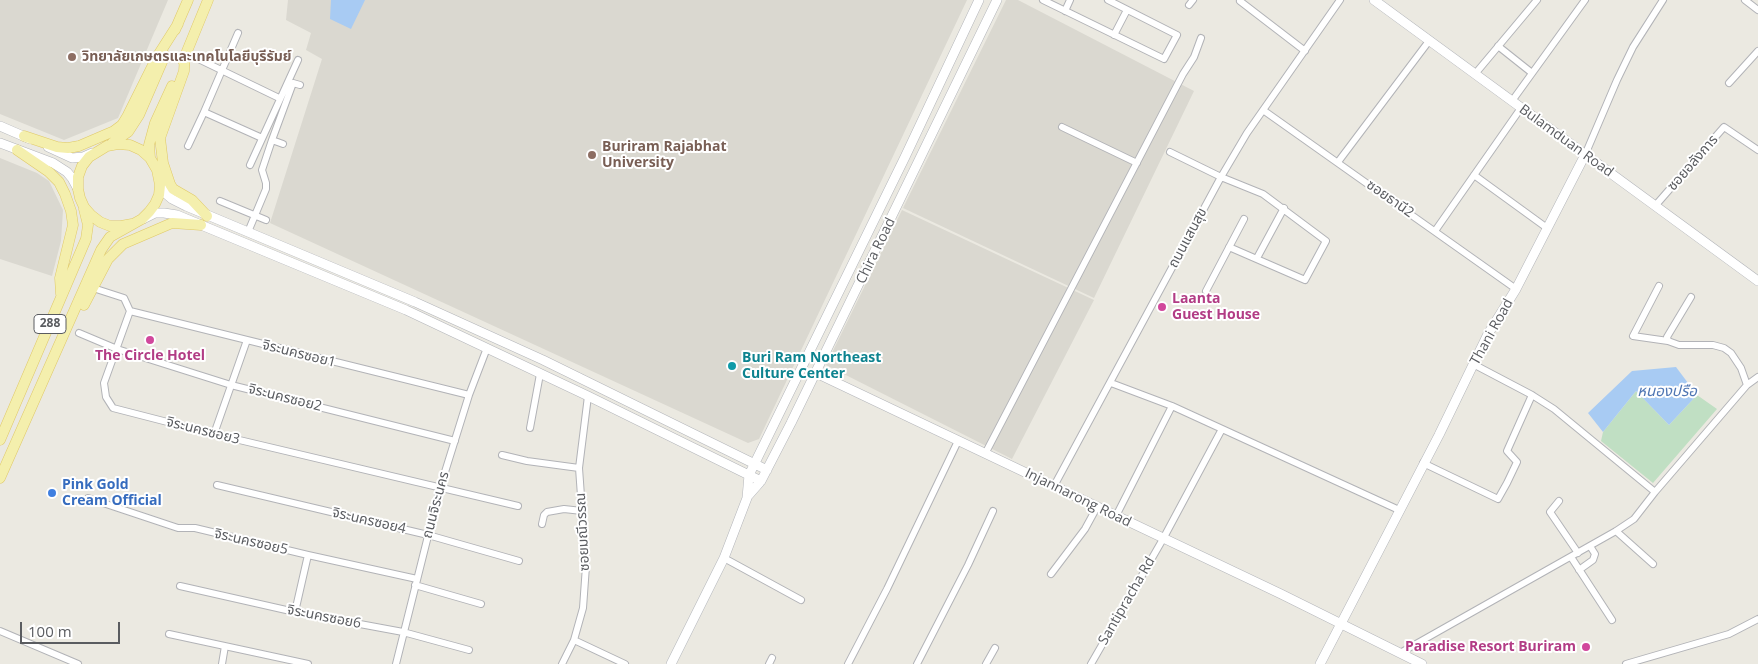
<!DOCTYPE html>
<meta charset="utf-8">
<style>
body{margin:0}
#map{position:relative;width:1758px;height:664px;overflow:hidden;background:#ebe9e1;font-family:"Open Sans",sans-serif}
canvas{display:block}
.scale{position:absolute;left:20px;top:622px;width:100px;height:22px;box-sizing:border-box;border:2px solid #5a5c60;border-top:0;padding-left:6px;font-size:15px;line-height:18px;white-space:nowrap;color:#5a5c60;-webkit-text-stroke:4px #fff;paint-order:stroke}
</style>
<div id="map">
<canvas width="1758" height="664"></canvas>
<div class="scale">100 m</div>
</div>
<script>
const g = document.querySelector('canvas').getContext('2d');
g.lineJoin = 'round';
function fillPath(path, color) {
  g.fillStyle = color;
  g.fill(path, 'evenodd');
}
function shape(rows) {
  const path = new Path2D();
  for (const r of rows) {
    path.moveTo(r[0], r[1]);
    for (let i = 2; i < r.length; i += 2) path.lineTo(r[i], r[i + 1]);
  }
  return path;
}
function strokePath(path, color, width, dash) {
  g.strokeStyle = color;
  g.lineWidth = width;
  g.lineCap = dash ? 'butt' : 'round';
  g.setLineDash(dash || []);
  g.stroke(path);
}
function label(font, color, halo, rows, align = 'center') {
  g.font = font + ' "Open Sans","Noto Sans Thai",sans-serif';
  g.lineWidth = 4;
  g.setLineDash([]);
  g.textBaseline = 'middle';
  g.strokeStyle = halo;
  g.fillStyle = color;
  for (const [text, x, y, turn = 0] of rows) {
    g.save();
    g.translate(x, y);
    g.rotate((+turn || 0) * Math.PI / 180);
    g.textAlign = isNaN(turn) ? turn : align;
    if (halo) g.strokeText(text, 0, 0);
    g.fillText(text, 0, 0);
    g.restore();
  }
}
const education = shape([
 [0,0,168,0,118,118,64,140,0,114],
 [288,0,967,0,759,439,748,443,270,223,322,59,306,50,311,33,286,20],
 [1006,0,1018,0,1194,91,1094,298,903,208],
 [0,158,37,173,49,181,63,210,61,241,52,276,0,259],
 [902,210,1094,300,1012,459,826,365]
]);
const green = shape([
 [1636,391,1669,425,1697,395,1717,409,1653,483,1601,441,1603,432]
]);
const water = shape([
 [331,0,365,0,351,29,330,19],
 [1676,367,1697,395,1669,425,1636,391,1603,432,1588,413,1632,371]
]);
const street = shape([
 [1043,0,1164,59,1177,35,1108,0],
 [1745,0,1758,10],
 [1240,1,1305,51],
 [1189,5,1193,0],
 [1065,11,1070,0],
 [238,33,204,112,262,138],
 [1114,35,1127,10],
 [1498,46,1532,73],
 [186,53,279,98],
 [1475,74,1537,0],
 [1729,83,1758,51],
 [1512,101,1585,0],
 [1263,110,1516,289],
 [1062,127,1137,163],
 [272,140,283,144],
 [188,146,204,112],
 [1170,152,1221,177,1263,194,1326,241,1305,280,1229,247],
 [1585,155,1617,80,1633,47,1663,0],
 [1338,162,1429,41],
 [250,165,298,60],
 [1474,175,1547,228],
 [220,201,266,220],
 [1655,206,1724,127,1758,150],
 [1435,231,1521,108],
 [248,232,266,189,266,183,262,170,272,140,293,83,300,85],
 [1257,258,1284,208],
 [1659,286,1633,336,1668,341],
 [93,288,124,298,130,311,104,383,106,397,113,408,214,434,518,506],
 [1206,291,1244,219],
 [1691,297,1667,337,1668,341,1679,345,1713,345,1724,348,1731,353,1741,368,1747,385],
 [130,311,469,395],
 [79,333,117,349,231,385,455,441],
 [1473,364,1532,395,1554,409,1655,492],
 [1111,383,1172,406,1399,510],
 [530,428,540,374],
 [214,434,247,340],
 [985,454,1183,74,1194,57,1201,38],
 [502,455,527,461,579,468],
 [1423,463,1498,499,1507,483,1517,462,1507,451,1532,395],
 [217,485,428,535,519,561],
 [1054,486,1221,177,1247,133,1340,0],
 [88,498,178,528,195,528,308,555,417,579],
 [1559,501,1550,512,1578,553],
 [1116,516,1172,406],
 [542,524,544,515,547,512,564,509,582,511],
 [1616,531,1653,564],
 [1571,557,1612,620],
 [724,558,801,600],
 [1579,570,1593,560,1595,554,1590,546],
 [1051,574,1085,529,1097,507],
 [415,585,481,604],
 [180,586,295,612,403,632,469,650],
 [295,612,308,555],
 [0,631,78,664],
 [169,634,308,664],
 [574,640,625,664],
 [1400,653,1616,531,1634,519,1655,492,1747,385,1758,377],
 [222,664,225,646],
 [396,664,440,488,469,395,487,348],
 [562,664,574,640,583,608,586,566,579,468,588,396],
 [769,664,772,658],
 [848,664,887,589,958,441],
 [917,664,968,565,993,511],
 [986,664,995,648],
 [1091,664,1163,539,1222,429],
 [1626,664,1729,634,1758,619]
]);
const secondary = shape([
 [1374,0,1758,281],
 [0,126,30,139],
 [0,143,53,163,67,172,72,178,78,189],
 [48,147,72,158,83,157,92,153],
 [160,185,165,193,172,199,186,206,415,302,543,360,767,470],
 [143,219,155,213,164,213,177,215,406,310,588,396,761,481],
 [816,373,1281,594,1422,664],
 [747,497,761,481,791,423,997,0],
 [671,664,724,558,747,498,749,475,905,157,979,0],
 [1320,664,1439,435,1488,334,1516,289,1585,155]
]);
const primary = shape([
 [175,30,188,0],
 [185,55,184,71,160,138,163,163,170,184,173,189,192,200,207,216],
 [183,61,208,0],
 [24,136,57,147,68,148,79,146,114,131,122,125,127,117,157,57,178,24],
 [112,143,128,132,139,115,165,55],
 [17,150,49,172,59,182,65,194,71,211,73,225,60,278,61,294],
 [150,158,149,145,155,123,172,86],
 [84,305,108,259,123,244,172,223,201,225],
 [0,440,86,239,88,225,84,209],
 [0,478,101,250,110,237,142,219,149,212,155,204,159,195,160,185,157,170,150,158,141,150,130,145,118,144,107,146,89,157,82,166,78,177,78,189,80,198,84,207,91,215,100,222,110,226,121,226,132,224]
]);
const markers = [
 [72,57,5,"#8d6e63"],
 [592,155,5,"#8d6e63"],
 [1162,307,5,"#d1479c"],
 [150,340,5,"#d1479c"],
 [732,366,5,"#0f9aa8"],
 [52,493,5,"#3f7fe0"],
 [1586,647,5,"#d1479c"]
];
const shields = [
 [50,324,32]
];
const shieldNames = [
 ["288",50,324]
];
const educationNames = [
 ["วิทยาลัยเกษตรและเทคโนโลยีบุรีรัมย์",82,57],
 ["Buriram Rajabhat",602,147],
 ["University",602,163]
];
const streetNames = [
 ["Bulamduan Road",1566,141,36],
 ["ซอยอลังการ",1693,163,-49],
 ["ซอยธานี2",1390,199,35],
 ["ถนนแสนสุข",1188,238,-62],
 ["Chira Road",876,251,-64],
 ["Thani Road",1492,332,-61],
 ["จิระนครซอย1",299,354,14],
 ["จิระนครซอย2",285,398,14],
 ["จิระนครซอย3",203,431,14],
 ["Injannarong Road",1078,498,26],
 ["ถนนจิระนคร",436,505,-75],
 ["จิระนครซอย4",369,521,13],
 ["ซอยมณีวรรณ",583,532,-93],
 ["จิระนครซอย5",251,542,13],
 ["Santipracha Rd",1127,601,-60],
 ["จิระนครซอย6",324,617,11]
];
const hotelNames = [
 ["Laanta",1172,299],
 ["Guest House",1172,315],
 ["The Circle Hotel",150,356,"center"],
 ["Paradise Resort Buriram",1576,647,"right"]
];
const cultureNames = [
 ["Buri Ram Northeast",742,358],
 ["Culture Center",742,374]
];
const shopNames = [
 ["Pink Gold",62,485],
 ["Cream Official",62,501]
];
const waterNames = [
 ["หนองปรือ",1667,392]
];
fillPath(education, '#dad8d0');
fillPath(green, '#c0dfc3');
fillPath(water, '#a8cbf3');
strokePath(street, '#b2b3b7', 8);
strokePath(secondary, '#b3b5ba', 10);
strokePath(primary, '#dfc866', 11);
strokePath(street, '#fff', 6);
strokePath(secondary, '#fff', 9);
strokePath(primary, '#f4efad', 10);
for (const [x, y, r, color] of markers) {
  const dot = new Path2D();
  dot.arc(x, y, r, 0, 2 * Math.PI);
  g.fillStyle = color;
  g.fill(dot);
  strokePath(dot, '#fff', 2);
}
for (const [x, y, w] of shields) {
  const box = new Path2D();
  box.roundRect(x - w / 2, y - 9.5, w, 19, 4);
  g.fillStyle = '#fff';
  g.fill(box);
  strokePath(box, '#5a5c60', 1);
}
label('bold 12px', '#5a5c60', null, shieldNames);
label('bold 14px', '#785e54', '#fff', educationNames, 'left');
label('14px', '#5a5c60', '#fff', streetNames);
label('bold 14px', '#b23c85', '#fff', hotelNames, 'left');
label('bold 14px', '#0d838f', '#fff', cultureNames, 'left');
label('bold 14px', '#366cbe', '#fff', shopNames, 'left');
label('italic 15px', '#4f76b3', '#fff', waterNames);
</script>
